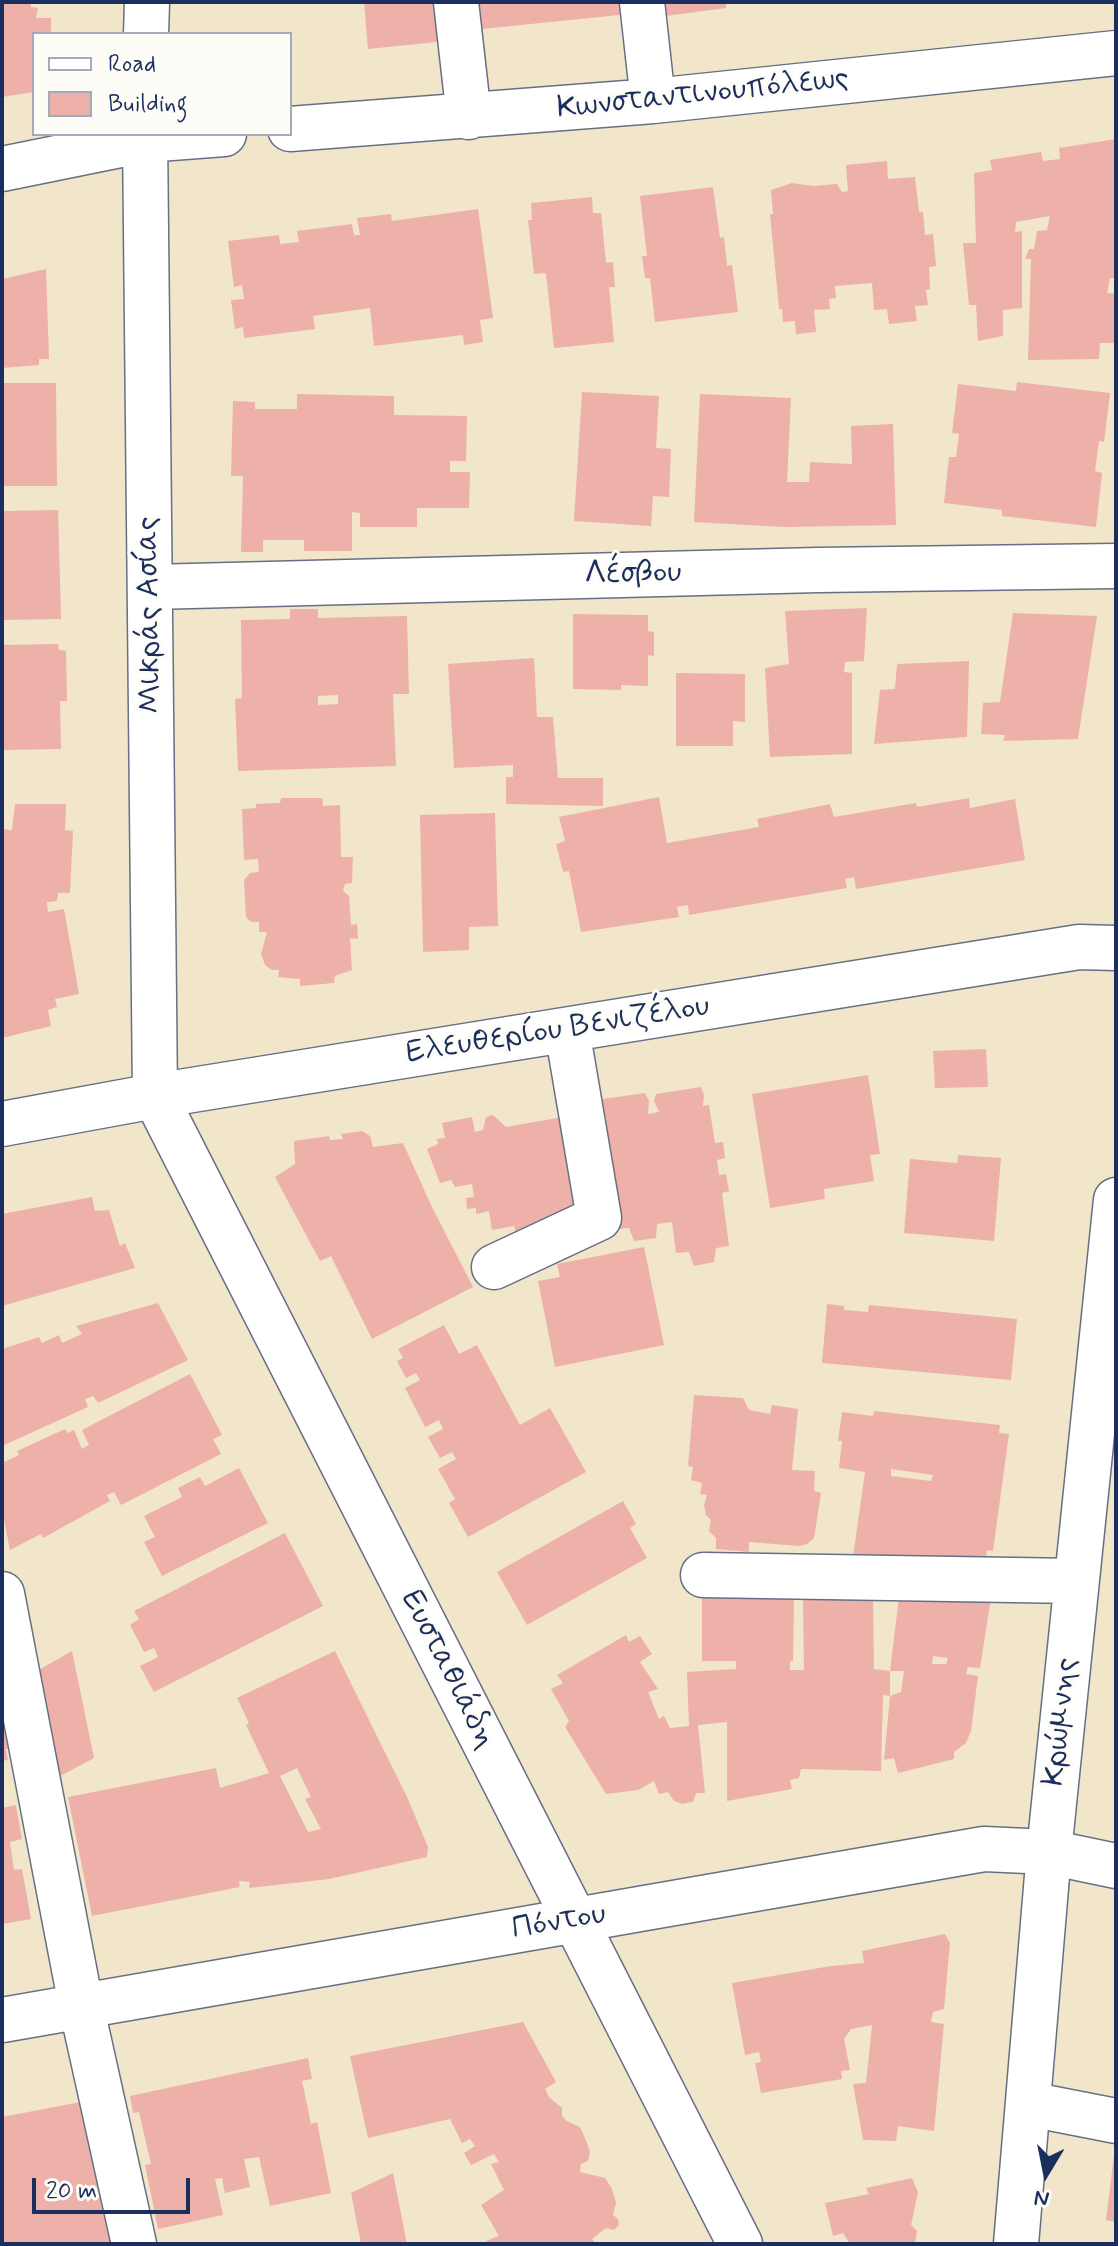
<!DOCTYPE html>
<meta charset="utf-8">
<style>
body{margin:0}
#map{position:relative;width:1118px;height:2246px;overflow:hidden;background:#f1e6ca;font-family:Mynerve,sans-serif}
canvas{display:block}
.frame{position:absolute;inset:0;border:4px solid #1b2f5e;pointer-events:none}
.legend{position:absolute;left:32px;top:32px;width:260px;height:104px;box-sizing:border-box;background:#fdfcf7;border:2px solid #a3aaba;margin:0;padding:10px 14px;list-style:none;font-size:24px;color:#1b2f5e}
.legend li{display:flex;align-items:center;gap:16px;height:40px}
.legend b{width:40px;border:2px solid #a3aaba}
.north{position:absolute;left:1006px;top:2134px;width:80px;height:80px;-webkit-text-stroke:6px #fdfcf7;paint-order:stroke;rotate:190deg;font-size:22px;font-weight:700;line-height:32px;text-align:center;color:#1b2f5e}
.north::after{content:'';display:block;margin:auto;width:28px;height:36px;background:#1b2f5e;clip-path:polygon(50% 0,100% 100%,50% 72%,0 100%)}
.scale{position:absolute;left:32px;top:2178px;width:158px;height:36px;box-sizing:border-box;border:4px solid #1b2f5e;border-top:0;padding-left:10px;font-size:24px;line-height:28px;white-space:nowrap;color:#1b2f5e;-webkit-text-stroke:6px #fdfcf7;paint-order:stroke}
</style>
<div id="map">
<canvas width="1118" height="2246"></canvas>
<div class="frame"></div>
<ul class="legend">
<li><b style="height:10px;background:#fff"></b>Road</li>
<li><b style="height:22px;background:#edb1aa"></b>Building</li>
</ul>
<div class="north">N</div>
<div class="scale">20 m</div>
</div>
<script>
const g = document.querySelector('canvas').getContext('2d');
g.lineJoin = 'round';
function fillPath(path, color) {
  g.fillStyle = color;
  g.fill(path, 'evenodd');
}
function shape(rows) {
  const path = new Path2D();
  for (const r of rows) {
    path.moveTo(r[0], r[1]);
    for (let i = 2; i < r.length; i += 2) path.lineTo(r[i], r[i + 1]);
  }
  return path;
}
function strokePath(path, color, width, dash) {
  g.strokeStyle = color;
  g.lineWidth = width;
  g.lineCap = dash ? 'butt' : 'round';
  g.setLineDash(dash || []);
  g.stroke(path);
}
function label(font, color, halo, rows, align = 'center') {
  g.font = font + ' Mynerve,sans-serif';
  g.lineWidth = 6;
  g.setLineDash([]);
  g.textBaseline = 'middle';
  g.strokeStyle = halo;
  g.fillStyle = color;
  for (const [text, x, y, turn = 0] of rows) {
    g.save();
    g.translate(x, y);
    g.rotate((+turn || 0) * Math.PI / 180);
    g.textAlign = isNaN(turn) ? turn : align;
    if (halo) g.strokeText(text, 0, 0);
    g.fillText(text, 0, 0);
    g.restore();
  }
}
const building = shape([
 [2,2,31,2,31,7,38,8,36,18,51,18,51,34,34,34,34,92,2,97],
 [364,2,443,2,446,41,368,49],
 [469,2,627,2,629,14,472,30],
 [656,2,726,2,726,8,658,17],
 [1116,139,1116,278,1110,278,1107,293,1116,294,1116,343,1100,343,1099,359,1028,360,1031,259,1025,259,1029,249,1034,249,1037,231,1047,230,1050,216,1016,222,1015,232,1022,231,1022,308,1003,310,1003,336,978,341,976,305,969,305,963,243,976,243,974,173,992,170,990,160,1041,152,1043,161,1060,159,1059,148],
 [887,161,888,179,915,177,919,212,923,212,925,235,933,234,936,266,929,267,930,289,926,290,928,305,915,306,917,321,889,324,887,309,874,310,872,283,835,286,836,298,829,299,830,309,814,310,816,332,796,334,795,321,783,322,782,309,779,309,770,214,773,214,771,190,792,183,813,186,837,184,842,192,848,191,846,165],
 [713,187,720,238,724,237,727,266,732,265,738,312,655,322,650,278,645,278,642,256,647,256,640,196],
 [592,197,593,213,601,213,606,263,613,262,615,287,609,287,614,342,554,348,546,273,534,274,528,220,532,220,531,203],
 [478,209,493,318,480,320,483,342,464,345,463,335,374,346,370,308,313,316,315,329,244,338,243,327,235,329,231,300,244,299,242,285,234,287,228,241,279,235,280,244,299,242,297,231,352,224,354,235,360,235,357,218,391,214,392,221],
 [46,269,49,359,39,359,39,365,2,368,2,279],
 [1017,382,1110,393,1104,442,1099,441,1095,471,1102,473,1096,527,1002,516,1002,510,944,503,949,457,956,457,959,434,952,433,958,384,1016,391],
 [2,383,56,383,57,486,2,486],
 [582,392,659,396,656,448,671,449,669,497,653,496,651,526,574,521],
 [297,394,394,396,394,415,467,416,466,461,450,461,450,472,470,472,469,508,417,508,417,527,360,527,360,513,352,512,352,551,304,551,304,540,263,540,263,552,241,552,243,476,231,476,233,401,255,402,255,409,297,409],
 [700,394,791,398,787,482,809,482,810,462,852,464,851,426,893,424,896,525,785,527,694,522],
 [58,510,61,619,2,620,2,511],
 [867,608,864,661,845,662,844,672,852,673,852,754,770,757,765,668,789,664,785,611],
 [290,609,318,609,318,618,407,616,409,694,393,694,396,766,238,771,235,699,242,698,241,620,290,619],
 [338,695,338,704,318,705,318,696],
 [1013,613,1097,616,1078,739,1003,741,1005,735,981,734,983,703,1000,702],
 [573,614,648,615,648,631,654,632,654,656,648,655,648,686,621,685,621,690,573,689],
 [58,644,59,650,66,651,67,701,60,701,61,749,2,750,2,645],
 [534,658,537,717,553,717,558,778,603,778,603,806,506,804,506,777,513,777,513,765,454,768,448,664],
 [969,661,967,737,874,744,880,690,895,689,897,664],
 [676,673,745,674,745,722,733,721,733,746,676,746],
 [659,797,667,843,759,827,757,819,830,804,834,817,916,803,917,807,969,798,970,808,1015,799,1025,860,856,889,854,877,845,879,847,888,689,915,688,905,677,907,679,917,581,932,569,871,563,872,556,844,565,841,559,817],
 [281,798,322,798,323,806,340,805,341,857,353,857,352,883,345,884,343,891,349,896,351,925,357,924,358,939,350,938,352,970,335,976,334,983,300,986,300,979,278,977,279,970,272,970,265,965,261,954,267,932,259,932,259,922,251,922,246,917,244,880,250,873,259,872,258,859,244,860,242,809,256,808,256,804,280,803],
 [15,804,66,804,65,830,73,831,70,893,58,893,57,901,47,902,48,912,64,909,79,994,55,999,57,1007,48,1010,51,1026,2,1038,2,829,12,830],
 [495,813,498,926,469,927,469,950,423,952,420,815],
 [986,1049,988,1087,935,1088,933,1051],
 [868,1075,880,1154,870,1155,874,1181,824,1189,825,1199,770,1208,752,1094],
 [701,1087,704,1095,703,1106,709,1105,715,1143,723,1142,725,1158,717,1160,719,1175,726,1174,729,1191,722,1193,729,1246,716,1248,714,1262,694,1266,689,1252,676,1253,672,1222,657,1224,656,1238,634,1241,629,1228,617,1229,601,1121,607,1120,603,1111,603,1099,645,1093,649,1101,648,1114,659,1112,654,1101,656,1094],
 [493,1115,506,1127,568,1116,585,1214,516,1234,514,1226,492,1230,489,1211,476,1214,476,1208,467,1209,466,1198,474,1197,472,1184,455,1187,451,1180,440,1183,427,1149,438,1144,437,1139,445,1138,442,1123,472,1117,475,1132,483,1130,486,1117],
 [362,1131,370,1136,373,1147,403,1143,431,1205,473,1287,372,1339,331,1256,320,1261,275,1177,295,1164,294,1141,329,1136,330,1140,343,1139,341,1134],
 [958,1155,1001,1158,994,1241,904,1233,910,1159,957,1163],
 [92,1197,95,1211,109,1210,120,1246,125,1243,135,1268,2,1306,2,1214],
 [644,1247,664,1345,555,1367,538,1281,560,1277,557,1264],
 [158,1303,188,1360,98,1403,93,1396,85,1399,88,1407,2,1446,2,1349,39,1337,42,1343,59,1335,62,1343,82,1334,76,1326],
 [827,1304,844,1306,844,1310,868,1312,869,1305,1017,1319,1011,1380,822,1363],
 [444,1325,459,1354,477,1345,520,1425,550,1408,586,1472,468,1537,449,1503,455,1499,438,1469,456,1459,452,1452,440,1458,428,1437,443,1429,439,1420,425,1427,405,1388,420,1380,416,1373,406,1378,397,1361,403,1358,398,1349],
 [190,1374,222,1435,213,1439,221,1454,121,1505,114,1492,107,1495,110,1501,43,1538,41,1534,10,1550,2,1510,2,1463,19,1455,17,1451,65,1429,68,1433,74,1430,82,1449,89,1445,82,1430],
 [694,1395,743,1398,749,1410,770,1414,772,1405,798,1409,792,1470,815,1471,814,1491,821,1493,814,1538,807,1544,799,1546,749,1542,749,1552,716,1549,716,1538,709,1531,711,1520,706,1515,704,1505,707,1495,700,1494,702,1483,691,1480,693,1467,688,1466],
 [874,1411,1000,1425,999,1433,1009,1434,993,1551,987,1550,984,1572,942,1560,906,1555,905,1565,853,1557,865,1472,839,1468,842,1441,838,1441,842,1412,873,1416],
 [891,1469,933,1475,931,1481,891,1476],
 [239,1468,268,1523,162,1576,144,1542,155,1537,144,1516,182,1497,178,1488,200,1477,205,1486],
 [623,1501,636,1524,630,1528,647,1558,527,1625,497,1572],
 [285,1533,323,1606,154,1692,140,1666,158,1657,154,1648,144,1652,130,1625,139,1619,134,1611],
 [899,1597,991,1598,980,1668,968,1667,966,1674,978,1676,971,1731,966,1743,954,1752,954,1759,898,1773,894,1758,884,1760,890,1696,901,1692,904,1671,890,1671],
 [933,1656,948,1658,946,1664,932,1664],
 [702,1598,794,1599,793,1661,790,1661,790,1670,804,1670,803,1599,873,1598,874,1669,890,1671,890,1696,883,1695,881,1771,801,1769,799,1778,790,1780,792,1789,727,1801,727,1722,698,1725,705,1793,696,1793,693,1802,682,1804,674,1801,668,1792,659,1794,654,1781,638,1790,606,1794,565,1727,569,1721,551,1689,563,1683,557,1675,626,1635,629,1642,640,1636,652,1654,640,1662,658,1689,648,1692,659,1719,664,1716,670,1728,689,1726,687,1672,736,1669,736,1661,702,1661],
 [72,1651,94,1758,49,1782,28,1676],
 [335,1651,408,1799,428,1847,427,1857,329,1879,249,1888,250,1882,239,1881,240,1887,92,1916,68,1797,216,1768,220,1788,269,1773,246,1725,249,1723,237,1698],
 [297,1768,311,1797,305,1799,321,1829,308,1832,280,1776],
 [2,1691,17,1747,6,1749,8,1760,2,1761],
 [16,1805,22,1839,10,1842,14,1870,22,1869,31,1919,2,1924,2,1808],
 [945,1934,950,1943,944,2009,933,2012,931,2022,944,2024,934,2131,898,2126,896,2141,863,2140,853,2084,866,2083,872,2025,851,2029,844,2039,850,2070,841,2071,842,2079,761,2093,755,2063,761,2062,759,2052,745,2055,732,1983,831,1966,864,1963,862,1951],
 [523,2022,556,2082,545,2089,549,2097,562,2108,562,2116,567,2121,580,2127,585,2138,590,2152,588,2161,581,2164,580,2172,605,2178,612,2189,616,2203,613,2215,618,2219,619,2225,614,2230,606,2228,592,2239,596,2244,487,2244,486,2241,499,2236,481,2205,504,2190,491,2164,499,2162,494,2154,471,2165,464,2153,475,2146,470,2139,462,2143,450,2119,368,2138,350,2056],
 [308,2058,312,2079,302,2081,311,2124,317,2122,331,2193,270,2206,259,2157,244,2159,250,2187,225,2193,222,2178,215,2179,223,2215,158,2229,145,2165,151,2164,139,2112,133,2113,130,2096],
 [91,2100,112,2244,2,2244,2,2117],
 [1114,2155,1116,2155,1116,2222,1106,2220],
 [393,2173,407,2244,361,2244,351,2193],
 [912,2178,918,2192,911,2225,917,2231,915,2244,850,2244,843,2233,833,2236,825,2203,869,2194,866,2188]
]);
const minor = shape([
 [456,2,469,117],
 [642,2,653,101],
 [146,34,147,2],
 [290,129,653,101,1116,53],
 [145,134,155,1096,740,2244],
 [2,169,145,140,224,134],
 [151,587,818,570,1116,566],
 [2,1124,155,1096,1079,947,1116,948],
 [494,1267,599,1218,567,1030],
 [703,1575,1076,1581],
 [2,1594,81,2005,134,2244],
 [2,2020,984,1849,1049,1852,1116,1866],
 [1029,2104,1116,2121],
 [1016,2244,1049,1852,1116,1200]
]);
const streetNames = [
 ["Κωνσταντινουπόλεως",703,95,-6],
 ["Λέσβου",633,575,-1],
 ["Μικράς Ασίας",151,615,-91],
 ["Ελευθερίου Βενιζέλου",558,1031,-9],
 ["Ευσταθιάδη",447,1670,63],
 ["Κρώμνης",1062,1722,-84],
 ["Πόντου",559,1923,-10]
];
fillPath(building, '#edb1aa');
strokePath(minor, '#666f84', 47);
strokePath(minor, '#fff', 44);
label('32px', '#1b2f5e', '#fdfcf7', streetNames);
</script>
